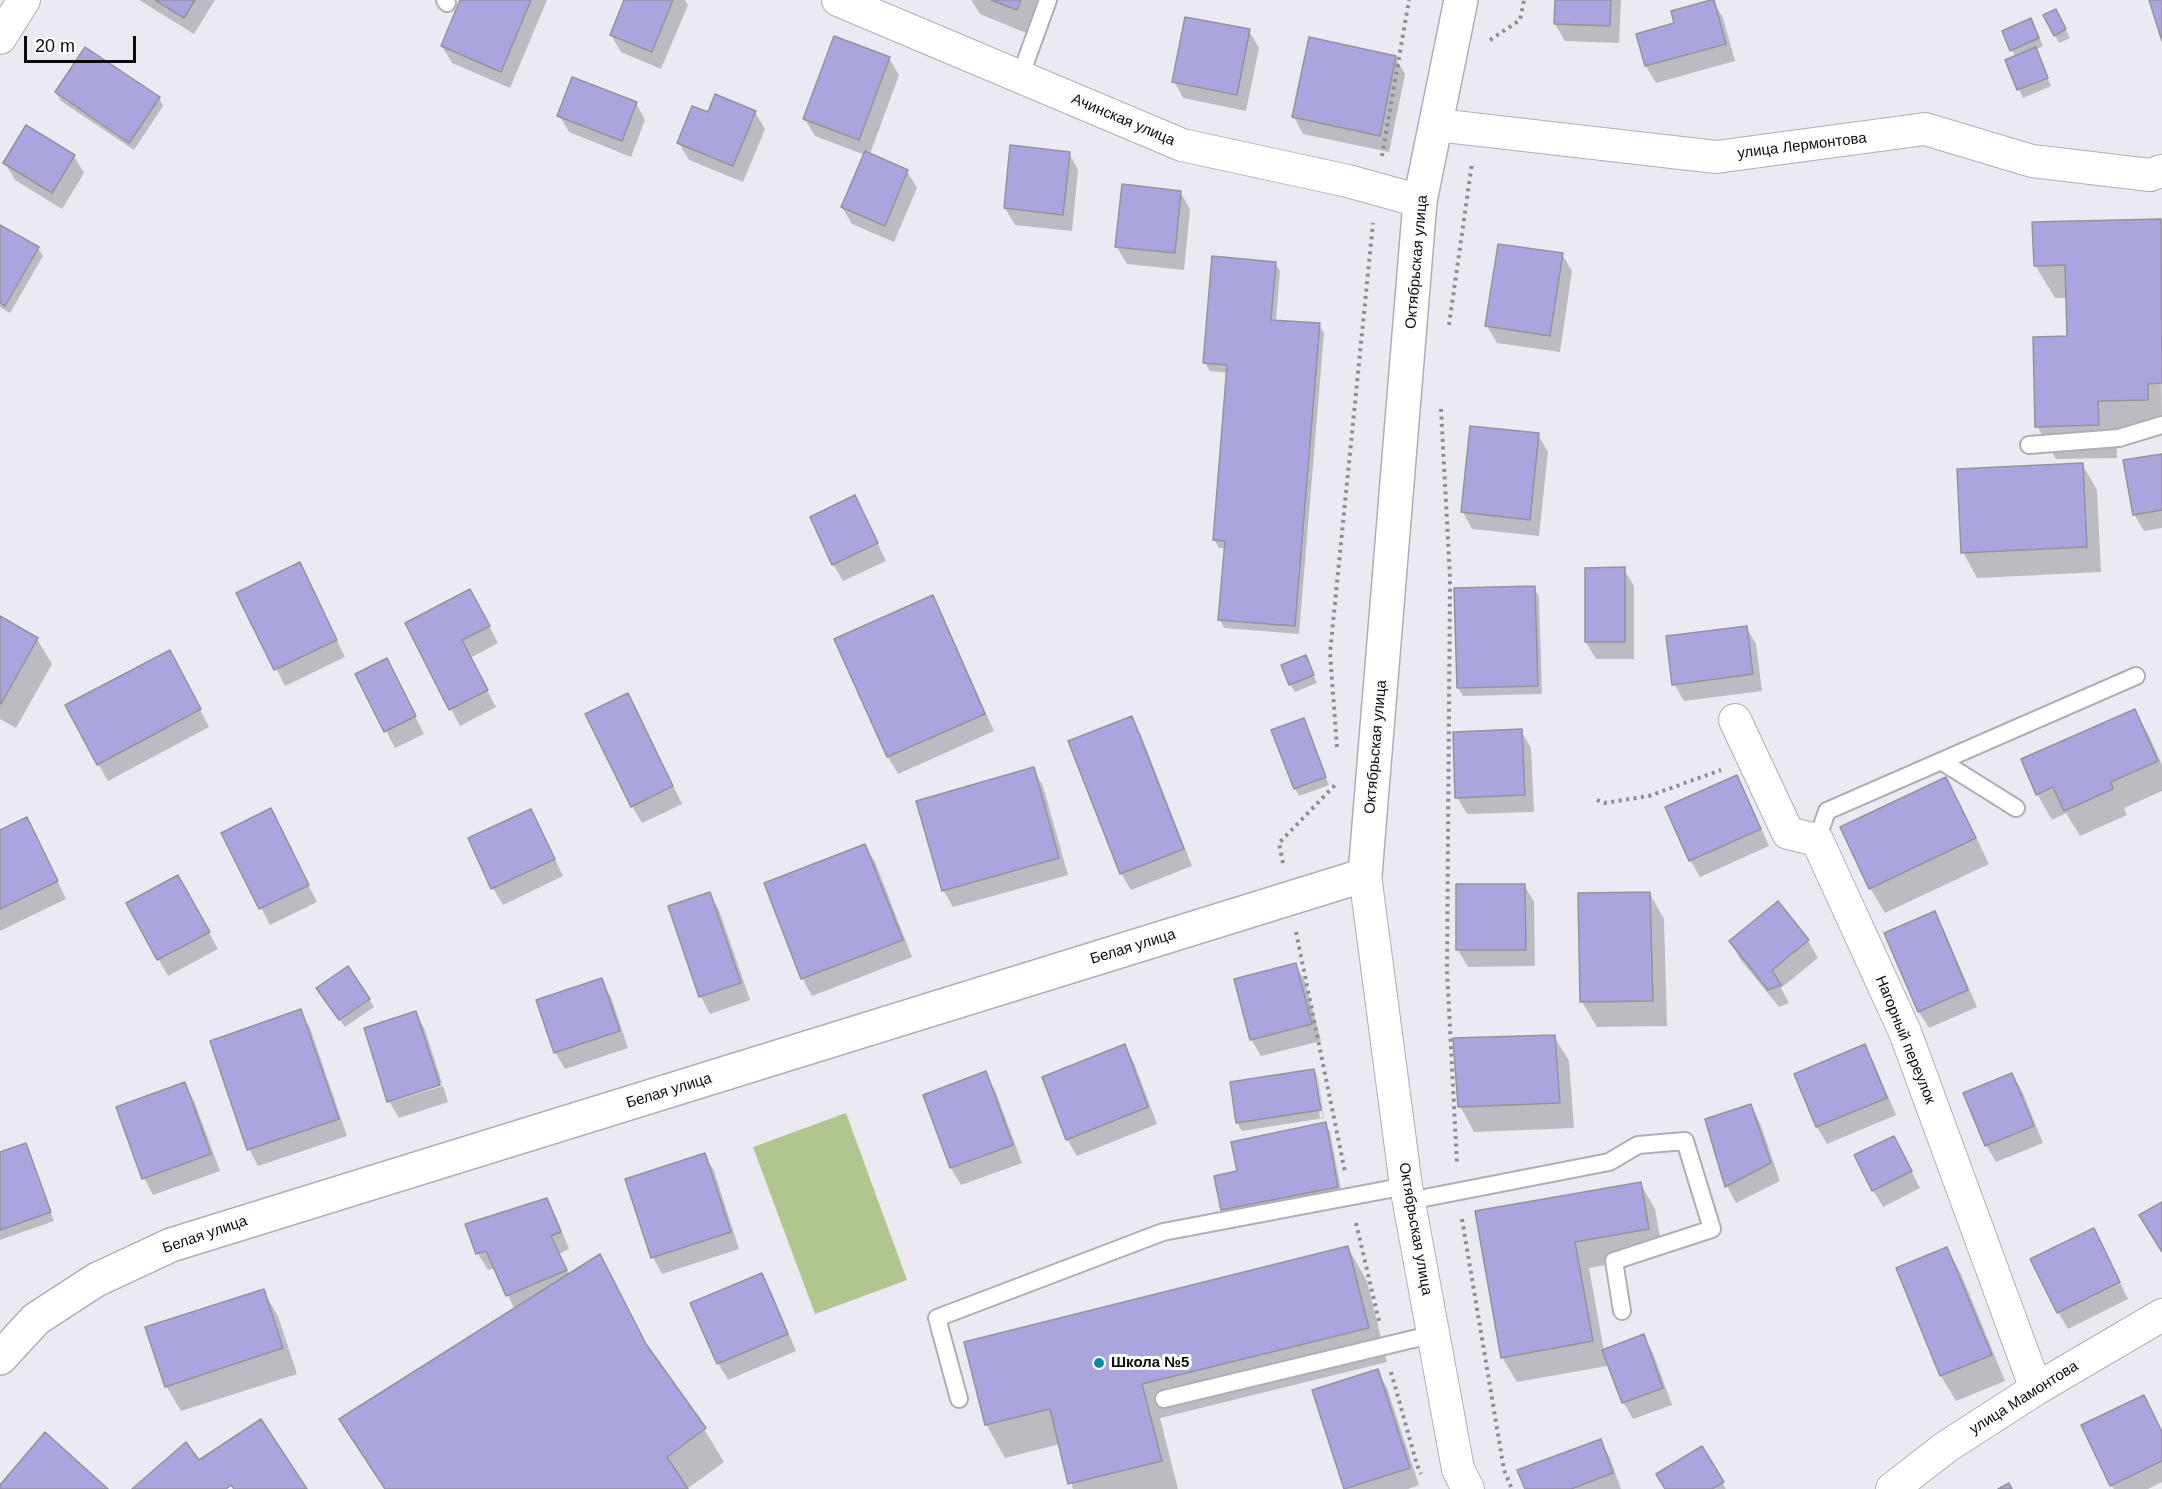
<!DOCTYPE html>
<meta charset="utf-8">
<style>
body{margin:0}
#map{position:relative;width:2162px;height:1489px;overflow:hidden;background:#ebeaf3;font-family:Helvetica,sans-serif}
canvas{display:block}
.scale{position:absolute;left:24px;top:36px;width:112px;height:27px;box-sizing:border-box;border:3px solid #0b0b0d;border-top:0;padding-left:8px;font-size:18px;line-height:21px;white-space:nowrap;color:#0b0b0d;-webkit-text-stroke:4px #fff;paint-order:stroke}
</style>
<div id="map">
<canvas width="2162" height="1489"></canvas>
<div class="scale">20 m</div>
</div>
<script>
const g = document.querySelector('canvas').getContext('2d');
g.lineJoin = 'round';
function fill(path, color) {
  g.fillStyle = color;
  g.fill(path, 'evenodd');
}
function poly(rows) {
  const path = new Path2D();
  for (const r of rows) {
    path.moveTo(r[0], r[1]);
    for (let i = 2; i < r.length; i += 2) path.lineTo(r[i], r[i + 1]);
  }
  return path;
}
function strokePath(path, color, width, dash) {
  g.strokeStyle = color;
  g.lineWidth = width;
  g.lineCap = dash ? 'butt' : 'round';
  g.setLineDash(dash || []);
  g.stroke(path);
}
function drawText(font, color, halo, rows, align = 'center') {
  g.font = font + ' Helvetica,sans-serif';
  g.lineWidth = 6;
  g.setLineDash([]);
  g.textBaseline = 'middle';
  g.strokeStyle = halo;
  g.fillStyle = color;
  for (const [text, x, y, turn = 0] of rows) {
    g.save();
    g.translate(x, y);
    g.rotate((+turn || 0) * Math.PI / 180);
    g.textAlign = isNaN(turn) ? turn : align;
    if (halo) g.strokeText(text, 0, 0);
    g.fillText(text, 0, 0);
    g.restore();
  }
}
const green = poly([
 [846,1113,907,1280,815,1314,753,1147]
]);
const shadow = poly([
 [139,0,215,0,194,34],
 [462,0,547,0,510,88,452,63,442,46],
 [625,0,685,0,688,5,661,69,621,52,611,35],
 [971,0,1045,0,1031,35,980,14],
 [1557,0,1621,0,1619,43,1565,41,1555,24],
 [1713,1,1723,18,1735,61,1656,83,1646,66,1638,35,1676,24],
 [2060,19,2070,38,2059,43,2055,35],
 [2035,28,2043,46,2035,50,2051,86,2023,98,2007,61,2016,57,2012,50],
 [1249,31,1259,48,1246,111,1183,98,1174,81],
 [1395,57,1405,74,1389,152,1303,134,1294,117],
 [889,58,899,75,870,154,907,171,917,188,894,242,852,224,842,207,865,155,815,136,805,119],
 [56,93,159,98,163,106,134,150,61,101],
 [636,103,645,120,631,157,569,132,559,115],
 [755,112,765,129,743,182,689,160,679,143,708,114],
 [1069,153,1078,170,1072,231,1015,225,1005,208],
 [74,156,84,173,62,209,15,180,5,163],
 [1180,192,1190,209,1184,270,1127,264,1117,247],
 [2160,221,2162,433,2116,434,2117,458,2056,459,2037,426,2068,338,2068,298,2055,298,2035,265],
 [0,226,38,248,43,256,10,313,0,307],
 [1562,254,1572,271,1560,352,1497,343,1487,326],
 [1275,263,1280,271,1276,321,1319,325,1324,333,1299,634,1224,628,1220,620,1226,548,1219,548,1214,539,1228,373,1210,371,1205,363],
 [1538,435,1548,452,1539,536,1472,529,1463,512],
 [2162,455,2162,528,2144,531,2134,514],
 [2082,464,2097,490,2101,572,1977,578,1963,552],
 [855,497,886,561,843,581,833,564],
 [299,564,345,657,285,686,238,594],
 [1624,569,1634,586,1634,659,1596,659,1586,642],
 [1534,588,1539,596,1542,694,1463,696,1458,688],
 [932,597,942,614,994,731,898,774,888,757,836,640],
 [479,607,498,643,470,658,496,707,460,726,407,623],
 [0,618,37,639,52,664,16,728,0,719],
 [1746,627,1756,644,1762,691,1684,701,1674,684],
 [1306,657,1317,683,1295,692,1290,684],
 [387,660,424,734,395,748,357,675],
 [179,668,209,727,108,781,98,764],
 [2135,711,2149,736,2162,765,2162,791,2124,808,2127,815,2080,836,2066,813,2052,820,2037,794],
 [637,712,682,804,642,823,632,806],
 [1131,718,1141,735,1192,866,1131,890,1121,873],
 [1303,720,1329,785,1299,796,1295,788],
 [1521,731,1531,748,1534,812,1467,814,1457,797],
 [1033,769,1043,786,1068,875,953,907,943,890],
 [1737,777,1746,794,1769,846,1700,877,1690,860],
 [1946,779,1960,804,1989,864,1885,913,1870,888],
 [270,810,317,902,270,925,223,833],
 [540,827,563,876,503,905,493,888],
 [0,832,36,836,66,899,0,931],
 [865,845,875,862,912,957,812,996,803,979,766,884],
 [1524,885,1534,902,1535,966,1468,967,1458,950],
 [187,893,218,949,168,976,128,904],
 [709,893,719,910,750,1000,710,1014,701,997,670,907],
 [1650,894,1664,919,1667,1026,1597,1027,1582,1002],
 [1778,904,1808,941,1818,958,1781,988,1789,1003,1779,1007,1740,959,1731,942],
 [1934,913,1944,930,1977,1007,1929,1028,1919,1012,1886,934],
 [1296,965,1305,982,1321,1041,1261,1056,1251,1039],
 [601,980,611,997,628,1048,565,1069,555,1052],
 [323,996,369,999,374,1007,345,1027],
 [300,1011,310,1028,347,1136,258,1166,249,1149,212,1042],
 [416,1013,425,1030,442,1083,390,1099,390,1102,443,1086,448,1102,399,1118,389,1101],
 [1554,1036,1569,1061,1574,1128,1474,1132,1460,1106],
 [1125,1046,1134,1063,1157,1124,1077,1156,1067,1139],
 [1864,1046,1874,1063,1896,1115,1827,1144,1817,1127,1796,1075],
 [1314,1070,1318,1078,1324,1118,1242,1131,1237,1123,1231,1083],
 [1314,1077,1317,1077,1323,1117,1320,1118],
 [985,1073,995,1090,1022,1163,961,1185,951,1168,925,1096],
 [2012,1074,2022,1091,2043,1143,1996,1162,1986,1145],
 [185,1084,194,1101,220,1171,153,1195,144,1178],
 [1751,1106,1760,1123,1780,1181,1736,1203,1727,1186],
 [1325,1124,1330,1132,1342,1195,1227,1218,1223,1210,1239,1173],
 [1894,1138,1920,1188,1883,1207,1873,1190],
 [26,1145,54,1221,0,1240,0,1154],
 [704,1154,714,1171,739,1249,662,1274,653,1257],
 [1640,1183,1655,1209,1663,1255,1589,1268,1604,1351,1643,1336,1653,1353,1672,1405,1633,1419,1623,1402,1607,1359,1605,1359,1607,1366,1517,1382,1502,1357,1476,1212],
 [547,1200,556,1217,569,1249,559,1254,570,1275,600,1256,653,1357,704,1429,724,1462,687,1489,385,1489,342,1419,515,1310,495,1268,488,1270,478,1254,467,1225],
 [2103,1247,2128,1299,2068,1329,2058,1312],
 [1348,1248,1367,1281,1387,1362,1160,1418,1178,1489,1073,1489,1060,1444,1005,1458,986,1424],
 [1947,1248,1961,1274,2005,1381,1956,1401,1941,1376,1897,1269],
 [762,1275,771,1291,796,1351,728,1380,718,1363],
 [263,1291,278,1316,297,1374,181,1411,166,1386],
 [1377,1371,1387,1388,1419,1485,1408,1489,1346,1489,1314,1391],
 [2144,1397,2162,1432,2162,1482,2148,1489,2114,1489,2111,1485],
 [1600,1441,1610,1458,1621,1489,1526,1489],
 [1701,1448,1726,1489,1666,1489]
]);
const building = poly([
 [155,0,195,0,184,18,155,0],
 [460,0,531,0,501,72,441,46,460,0],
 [624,0,673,0,652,52,610,35,624,0],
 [991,0,1021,0,1017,10,991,0],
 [1555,0,1611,0,1610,26,1554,24,1555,0],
 [1711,0,1714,0,1726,44,1645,66,1636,34,1674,23,1671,11,1711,0],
 [2149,0,2162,0,2162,41,2149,0],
 [2056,9,2066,29,2054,36,2043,15,2056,9],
 [1185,17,1250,29,1237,95,1172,82,1185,17],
 [2031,18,2039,38,2010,51,2002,31,2031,18],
 [834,36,890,57,859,140,803,119,834,36],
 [1309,37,1396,56,1380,136,1292,117,1309,37],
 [85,47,160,97,129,143,55,92,85,47],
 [2036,47,2048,78,2017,90,2005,60,2036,47],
 [572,77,637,102,622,141,557,116,572,77],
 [715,94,756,111,733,166,677,143,692,106,708,112,715,94],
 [26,125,75,155,52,193,3,163,26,125],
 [1010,145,1070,152,1063,215,1004,208,1010,145],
 [865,151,908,170,885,226,841,207,865,151],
 [1122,184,1181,191,1175,253,1115,247,1122,184],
 [2161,219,2162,383,2148,384,2148,400,2098,401,2099,425,2035,427,2033,337,2067,336,2065,265,2034,266,2032,222,2161,219],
 [0,225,39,247,5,306,0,303,0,225],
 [1498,244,1563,253,1550,336,1485,326,1498,244],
 [1212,256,1276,262,1271,320,1320,323,1295,626,1218,620,1225,541,1213,540,1227,365,1203,363,1212,256],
 [1470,426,1539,433,1530,520,1461,512,1470,426],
 [2162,454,2162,510,2133,515,2123,460,2162,454],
 [2083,463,2087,547,1961,553,1957,469,2083,463],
 [855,495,878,543,832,565,810,517,855,495],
 [300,562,337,640,274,670,236,593,300,562],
 [1625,567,1625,642,1585,642,1585,568,1625,567],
 [1535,586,1538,686,1457,688,1454,588,1535,586],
 [470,589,490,626,462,640,488,690,449,710,405,623,470,589],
 [933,595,985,714,887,757,834,639,933,595],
 [0,616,38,638,1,704,0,703,0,616],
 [1747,626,1753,674,1672,685,1666,636,1747,626],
 [170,650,201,709,97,765,65,705,170,650],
 [1306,655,1314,675,1289,685,1281,665,1306,655],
 [387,658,416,716,384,732,355,674,387,658],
 [628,693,673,786,631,807,585,714,628,693],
 [2135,709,2158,761,2111,782,2113,789,2064,811,2053,787,2036,795,2021,759,2135,709],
 [1132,716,1184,849,1120,874,1068,741,1132,716],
 [1304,718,1326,777,1294,789,1271,730,1304,718],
 [1522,729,1525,795,1455,798,1453,732,1522,729],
 [1034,767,1059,858,942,891,916,801,1034,767],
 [1737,775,1761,829,1689,861,1665,807,1737,775],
 [1946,777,1976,838,1869,889,1840,827,1946,777],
 [271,808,309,885,259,909,221,833,271,808],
 [531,809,555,859,491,889,468,838,531,809],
 [27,817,58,881,0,909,0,830,27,817],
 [865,844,903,940,801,979,764,883,865,844],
 [178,875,210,932,157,960,126,903,178,875],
 [1456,884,1525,884,1526,950,1456,950,1456,884],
 [710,892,741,983,699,997,668,906,710,892],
 [1650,892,1653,1001,1580,1002,1578,893,1650,892],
 [1778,901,1809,940,1772,970,1781,985,1768,990,1729,941,1778,901],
 [1935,911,1968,990,1918,1012,1884,933,1935,911],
 [1296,963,1312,1024,1250,1040,1234,979,1296,963],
 [348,966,370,999,339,1020,316,988,348,966],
 [602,978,620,1031,554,1053,536,1000,602,978],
 [301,1009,339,1119,247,1150,210,1041,301,1009],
 [416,1011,440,1085,387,1102,364,1028,416,1011],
 [1555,1035,1560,1103,1458,1107,1453,1038,1555,1035],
 [1125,1044,1148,1107,1066,1140,1042,1077,1125,1044],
 [1865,1044,1887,1098,1816,1127,1794,1074,1865,1044],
 [1314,1069,1321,1110,1236,1123,1230,1082,1314,1069],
 [986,1071,1013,1145,950,1168,923,1095,986,1071],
 [2012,1073,2034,1126,1985,1146,1963,1093,2012,1073],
 [185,1082,211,1154,142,1179,116,1107,185,1082],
 [1751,1104,1771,1163,1725,1187,1705,1119,1751,1104],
 [1326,1122,1338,1187,1221,1210,1214,1176,1237,1171,1231,1142,1326,1122],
 [1894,1136,1912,1171,1872,1191,1854,1155,1894,1136],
 [26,1143,51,1212,0,1230,0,1152,26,1143],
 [705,1153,731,1232,651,1258,625,1179,705,1153],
 [1641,1182,1649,1229,1575,1242,1593,1341,1501,1358,1475,1211,1641,1182],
 [547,1198,561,1232,551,1236,567,1270,506,1296,486,1251,476,1254,465,1224,547,1198],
 [2162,1202,2162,1252,2139,1215,2162,1202],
 [2094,1228,2120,1282,2057,1313,2030,1259,2094,1228],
 [1348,1246,1369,1328,1142,1384,1162,1461,1068,1484,1050,1409,985,1425,964,1342,1348,1246],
 [1947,1247,1992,1355,1940,1376,1896,1268,1947,1247],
 [600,1254,646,1344,706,1428,667,1457,688,1489,385,1489,339,1419,600,1254],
 [762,1273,788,1334,717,1364,690,1303,762,1273],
 [264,1289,283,1348,165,1387,145,1327,264,1289],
 [1644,1334,1663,1388,1622,1403,1602,1350,1644,1334],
 [1378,1369,1410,1468,1344,1489,1312,1390,1378,1369],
 [2144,1395,2162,1432,2162,1461,2110,1486,2081,1425,2144,1395],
 [261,1419,307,1489,234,1489,231,1485,226,1489,132,1489,186,1442,199,1460,261,1419],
 [45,1432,108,1489,0,1489,0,1485,45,1432],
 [1601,1439,1613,1473,1571,1489,1525,1489,1517,1470,1601,1439],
 [1702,1446,1724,1482,1712,1489,1665,1489,1656,1474,1702,1446],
 [2009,1483,2012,1489,1998,1489,2009,1483]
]);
const path = poly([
 [1490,40,1520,20,1524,0],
 [1382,156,1409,0],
 [1449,325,1472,163],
 [1441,409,1450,577,1447,971,1457,1163],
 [1337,747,1330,653,1373,223],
 [1597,800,1604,803,1649,796,1721,770],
 [1283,863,1279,843,1337,783],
 [1296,932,1345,1172],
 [1462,1219,1504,1470,1512,1489],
 [1356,1223,1379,1321],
 [1391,1372,1417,1465,1421,1474]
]);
const lane = poly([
 [445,0,447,3],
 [1020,77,1048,0],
 [2029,445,2119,438,2162,425],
 [1941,761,2016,808],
 [1817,840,1827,811,2136,676],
 [1409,1201,1609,1162,1638,1145,1685,1141,1712,1229,1614,1261,1622,1311],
 [959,1399,937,1318,1163,1232,1406,1186],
 [1164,1399,1434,1334]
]);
const street = poly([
 [838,0,1182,145,1348,181,1420,201],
 [0,38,24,0],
 [1437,125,1716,157,1925,129,2032,161,2150,175,2162,171],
 [1735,720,1788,833,1817,840,1905,1032,2036,1389],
 [1365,875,1406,1186,1458,1469,1468,1489],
 [1892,1489,1946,1447,2036,1389,2162,1315]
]);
const secondary = poly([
 [0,1358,36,1319,96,1280,171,1245,1365,875,1420,201,1461,0]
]);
const markers = [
 [1099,1363,6,"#088bab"]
];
const streetNames = [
 ["Ачинская улица",1123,120,23],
 ["улица Лермонтова",1802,146,-7],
 ["Октябрьская улица",1417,262,-85],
 ["Октябрьская улица",1376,747,-85],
 ["Белая улица",1133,947,-17],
 ["Нагорный переулок",1905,1040,68],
 ["Белая улица",669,1091,-17],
 ["Октябрьская улица",1415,1229,80],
 ["Белая улица",205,1235,-19],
 ["улица Мамонтова",2024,1398,-32]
];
const poiNames = [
 ["Школа №5",1111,1363]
];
fill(green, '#b1c68e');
fill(shadow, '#0003');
fill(building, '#aaa5de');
strokePath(building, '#94939b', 1.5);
strokePath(lane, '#afaeb6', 20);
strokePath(street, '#afaeb6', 34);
strokePath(secondary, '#afaeb6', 36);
strokePath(path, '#8d8d93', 4, [3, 4.5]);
strokePath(lane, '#fff', 16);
strokePath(street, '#fff', 32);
strokePath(secondary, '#fff', 33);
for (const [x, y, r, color] of markers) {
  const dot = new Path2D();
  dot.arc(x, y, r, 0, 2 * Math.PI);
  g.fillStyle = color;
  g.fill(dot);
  strokePath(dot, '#fff', 2);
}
drawText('15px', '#0b0b0d', '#fff', streetNames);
drawText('bold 15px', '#0b0b0d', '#fff', poiNames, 'left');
</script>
